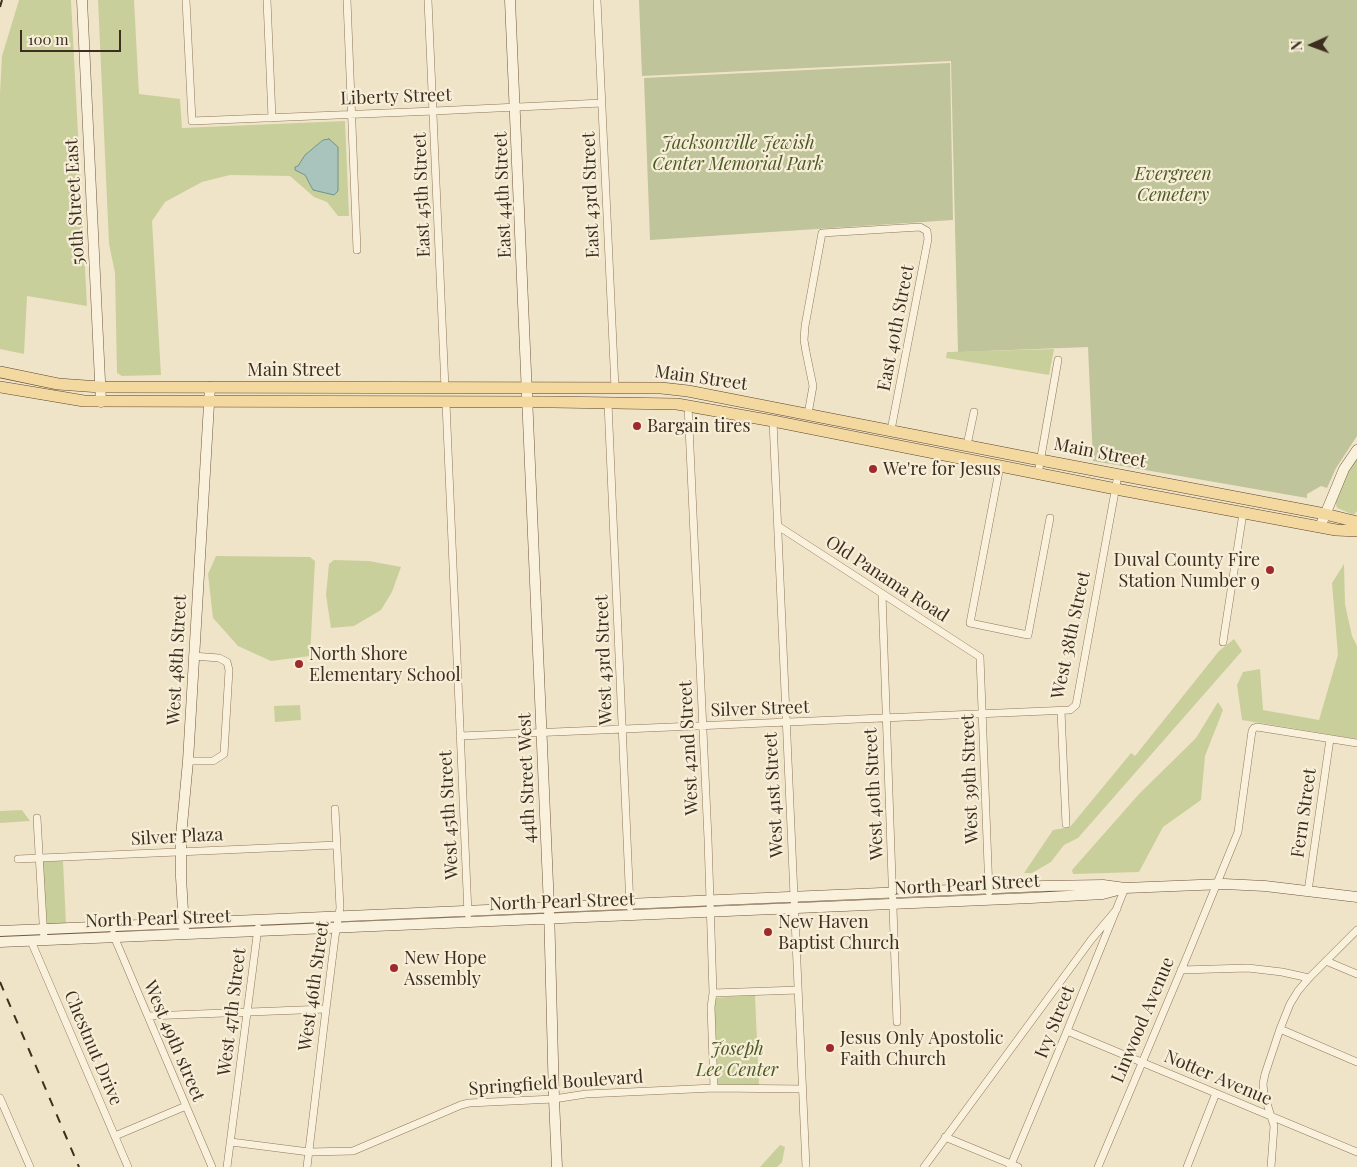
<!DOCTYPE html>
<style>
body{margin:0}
#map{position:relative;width:1357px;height:1167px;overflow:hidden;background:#f0e4c8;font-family:"Playfair Display",serif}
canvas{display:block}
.north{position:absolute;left:1287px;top:20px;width:50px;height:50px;-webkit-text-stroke:4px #f7eed8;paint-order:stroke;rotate:268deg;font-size:14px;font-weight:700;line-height:20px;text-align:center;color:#3d2e20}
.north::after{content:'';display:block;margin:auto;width:18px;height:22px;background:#3d2e20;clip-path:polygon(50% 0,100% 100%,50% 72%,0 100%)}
.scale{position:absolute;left:20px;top:30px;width:101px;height:22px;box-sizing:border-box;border:2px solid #3d2e20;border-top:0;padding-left:6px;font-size:15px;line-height:18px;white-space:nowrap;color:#3d2e20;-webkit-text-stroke:4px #f7eed8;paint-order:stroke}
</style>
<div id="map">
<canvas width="1357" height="1167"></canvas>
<div class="north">N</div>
<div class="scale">100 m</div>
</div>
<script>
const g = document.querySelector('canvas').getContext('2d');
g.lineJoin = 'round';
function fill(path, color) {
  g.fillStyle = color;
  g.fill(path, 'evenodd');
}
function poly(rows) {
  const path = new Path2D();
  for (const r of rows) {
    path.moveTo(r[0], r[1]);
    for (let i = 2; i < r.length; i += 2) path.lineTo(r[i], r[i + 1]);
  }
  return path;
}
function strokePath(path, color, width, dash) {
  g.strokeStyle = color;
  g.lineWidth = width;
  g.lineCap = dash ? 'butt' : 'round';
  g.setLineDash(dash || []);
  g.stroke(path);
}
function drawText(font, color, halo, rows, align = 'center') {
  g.font = font + ' "Playfair Display",serif';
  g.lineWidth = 4.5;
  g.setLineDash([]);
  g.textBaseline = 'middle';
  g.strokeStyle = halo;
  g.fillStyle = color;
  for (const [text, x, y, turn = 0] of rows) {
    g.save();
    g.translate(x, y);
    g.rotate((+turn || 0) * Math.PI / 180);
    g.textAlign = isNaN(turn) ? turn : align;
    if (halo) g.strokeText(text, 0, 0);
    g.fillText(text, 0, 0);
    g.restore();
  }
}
const green = poly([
 [19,0,71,0,87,306,27,296,24,354,0,349,0,93,2,56],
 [98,0,134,0,139,94,180,99,182,128,345,121,349,216,338,216,327,202,314,197,290,176,230,175,202,182,165,202,152,221,161,375,122,376,117,373,115,273,109,244],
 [329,139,313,190,305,175,295,167,298,166,305,155,323,140],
 [1054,349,1049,375,946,358,947,352],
 [1357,456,1357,511,1354,515,1337,508,1335,500,1338,488],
 [216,556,310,557,315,561,310,656,271,661,238,646,213,618,208,574],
 [334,560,369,561,401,567,392,592,381,610,354,626,331,628,326,595,329,564],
 [1344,564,1345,604,1352,636,1357,646,1357,739,1242,720,1237,685,1243,672,1260,669,1263,710,1319,720,1338,655,1332,583],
 [1234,639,1242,651,1078,838,1064,845,1051,862,1032,873,1024,873,1053,830,1070,827,1131,753,1135,756,1219,651],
 [1218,702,1223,710,1205,756,1201,800,1163,827,1139,872,1073,874,1072,870,1139,794,1196,738],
 [300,705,301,720,275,722,274,706],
 [22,810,30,821,0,823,0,811],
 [63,861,66,924,46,925,42,862],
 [755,995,759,1086,718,1086,714,998],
 [780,1145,785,1147,782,1162,777,1167,760,1167]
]);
const cemetery = poly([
 [639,0,1357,0,1357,436,1336,468,1327,488,1321,486,1307,494,1307,498,1093,461,1088,347,958,352,951,61,642,76],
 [950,63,953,220,650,240,644,78]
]);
const water = poly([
 [329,139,338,147,338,191,334,195,313,190,305,175,295,170,295,167,298,166,305,155,323,140,329,139]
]);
const street = poly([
 [186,0,192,121,434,111,602,103],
 [267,0,272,118],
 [347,0,357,250],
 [428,0,445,388],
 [597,0,615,388],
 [446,403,468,914],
 [608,403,630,907],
 [688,405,708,839,713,993,711,1007,714,1088],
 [808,414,813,386,806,352,804,340,805,326,822,233,920,227,927,231,928,239,891,430],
 [773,421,806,1167],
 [967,445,974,412],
 [1000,466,970,623,1028,635,1050,518],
 [1038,474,1058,360],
 [778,526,980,657,989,892],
 [882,594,897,1022],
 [1223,642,1243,513],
 [1061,711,1066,824],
 [460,736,1070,710,1076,705,1118,475],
 [188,761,213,761,224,754,229,670,227,662,219,658,193,656],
 [37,818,44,940],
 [18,859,337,845],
 [1308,891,1330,739],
 [113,934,212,1167],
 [31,941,128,1167],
 [1326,961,1357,974],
 [1181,970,1248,968,1282,972,1309,978],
 [713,993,798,990],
 [148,1016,326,1009],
 [1280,1029,1357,1062],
 [1067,1031,1357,1152],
 [0,1098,30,1167],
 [115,1136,186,1106],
 [945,1137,1018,1167],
 [231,1142,309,1152,353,1151,461,1105,469,1103,554,1099,586,1094,714,1088,803,1089],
 [227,1167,258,928],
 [307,1167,326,1009,335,937,340,908,335,809],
 [924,1167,1091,940,1117,909],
 [1010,1167,1067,1031,1125,888],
 [1098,1167,1188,954,1238,832,1252,731,1254,728,1257,727,1357,743],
 [1187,1167,1216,1093],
 [1271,1167,1274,1126,1264,1094,1263,1084,1265,1074,1280,1029,1290,1004,1298,991,1309,978,1357,930]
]);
const secondary = poly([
 [82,0,101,402],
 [510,0,549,907,554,1099,557,1167],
 [1320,527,1344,469,1357,450],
 [184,928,181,877,181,836,188,761,210,387],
 [0,931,1044,886,1103,885,1125,888,1224,884,1265,886,1357,897],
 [0,942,1031,898,1103,894,1122,889]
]);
const primary = poly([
 [0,372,58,384,100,387,661,388,688,391,1030,458,1325,514,1357,522],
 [0,387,84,401,553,402,677,404,773,421,1116,489,1336,530,1357,531]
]);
const rail = poly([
 [0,7,2,0],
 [0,982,79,1167]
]);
const markers = [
 [637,426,5,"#9e2a2b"],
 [873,469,5,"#9e2a2b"],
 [1270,570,5,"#9e2a2b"],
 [299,664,5,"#9e2a2b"],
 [768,932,5,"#9e2a2b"],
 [394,968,5,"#9e2a2b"],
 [830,1048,5,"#9e2a2b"]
];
const streetNames = [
 ["Liberty Street",396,97,-2],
 ["East 45th Street",422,195,-92],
 ["East 44th Street",503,195,-92],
 ["East 43rd Street",591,195,-92],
 ["50th Street East",75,202,-93],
 ["East 40th Street",896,328,-79],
 ["Main Street",294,370],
 ["Main Street",701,378,8],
 ["Main Street",1100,453,11],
 ["Old Panama Road",887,579,33],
 ["West 38th Street",1071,635,-78],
 ["West 48th Street",177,660,-87],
 ["West 43rd Street",604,660,-92],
 ["Silver Street",760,709,-2],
 ["West 42nd Street",689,748,-93],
 ["44th Street West",527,778,-92],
 ["West 39th Street",970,779,-92],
 ["West 40th Street",874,794,-93],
 ["West 41st Street",774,795,-93],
 ["Fern Street",1304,813,-82],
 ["West 45th Street",449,815,-93],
 ["Silver Plaza",177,837,-3],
 ["North Pearl Street",967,885,-3],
 ["North Pearl Street",562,902,-2],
 ["North Pearl Street",158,919,-2],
 ["West 46th Street",314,986,-82],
 ["West 47th Street",232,1012,-83],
 ["Linwood Avenue",1143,1020,-67],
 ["Ivy Street",1055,1022,-68],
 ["West 49th street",174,1041,67],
 ["Chestnut Drive",93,1048,67],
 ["Notter Avenue",1218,1078,23],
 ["Springfield Boulevard",556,1083,-4]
];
const parkNames = [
 ["Jacksonville Jewish",738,143],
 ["Center Memorial Park",738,164],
 ["Evergreen",1173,174],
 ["Cemetery",1173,195],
 ["Joseph",737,1049],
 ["Lee Center",737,1070]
];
const poiNames = [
 ["Bargain tires",647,426],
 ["We're for Jesus",883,469],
 ["Duval County Fire",1260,560,"right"],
 ["Station Number 9",1260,581,"right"],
 ["North Shore",309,654],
 ["Elementary School",309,675],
 ["New Haven",778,922],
 ["Baptist Church",778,943],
 ["New Hope",404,958],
 ["Assembly",404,979],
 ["Jesus Only Apostolic",840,1038],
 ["Faith Church",840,1059]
];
fill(green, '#c9cf9b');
fill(cemetery, '#bfc49a');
fill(water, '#a9c4bc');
strokePath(water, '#6f938a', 1);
strokePath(street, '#8d765c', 8);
strokePath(secondary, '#6f573f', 11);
strokePath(primary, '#5b4430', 12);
strokePath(street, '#faf1dc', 7);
strokePath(secondary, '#faf1dc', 10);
strokePath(primary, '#f3d9a0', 11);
strokePath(rail, '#3d2e20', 2, [9, 9]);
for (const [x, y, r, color] of markers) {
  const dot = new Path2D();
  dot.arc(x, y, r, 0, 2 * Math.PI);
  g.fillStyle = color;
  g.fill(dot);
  strokePath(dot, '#f7eed8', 2);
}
drawText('18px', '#3d2e20', '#f7eed8', streetNames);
drawText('italic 18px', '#4d5a26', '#f7eed8', parkNames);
drawText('18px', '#3d2e20', '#f7eed8', poiNames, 'left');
</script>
